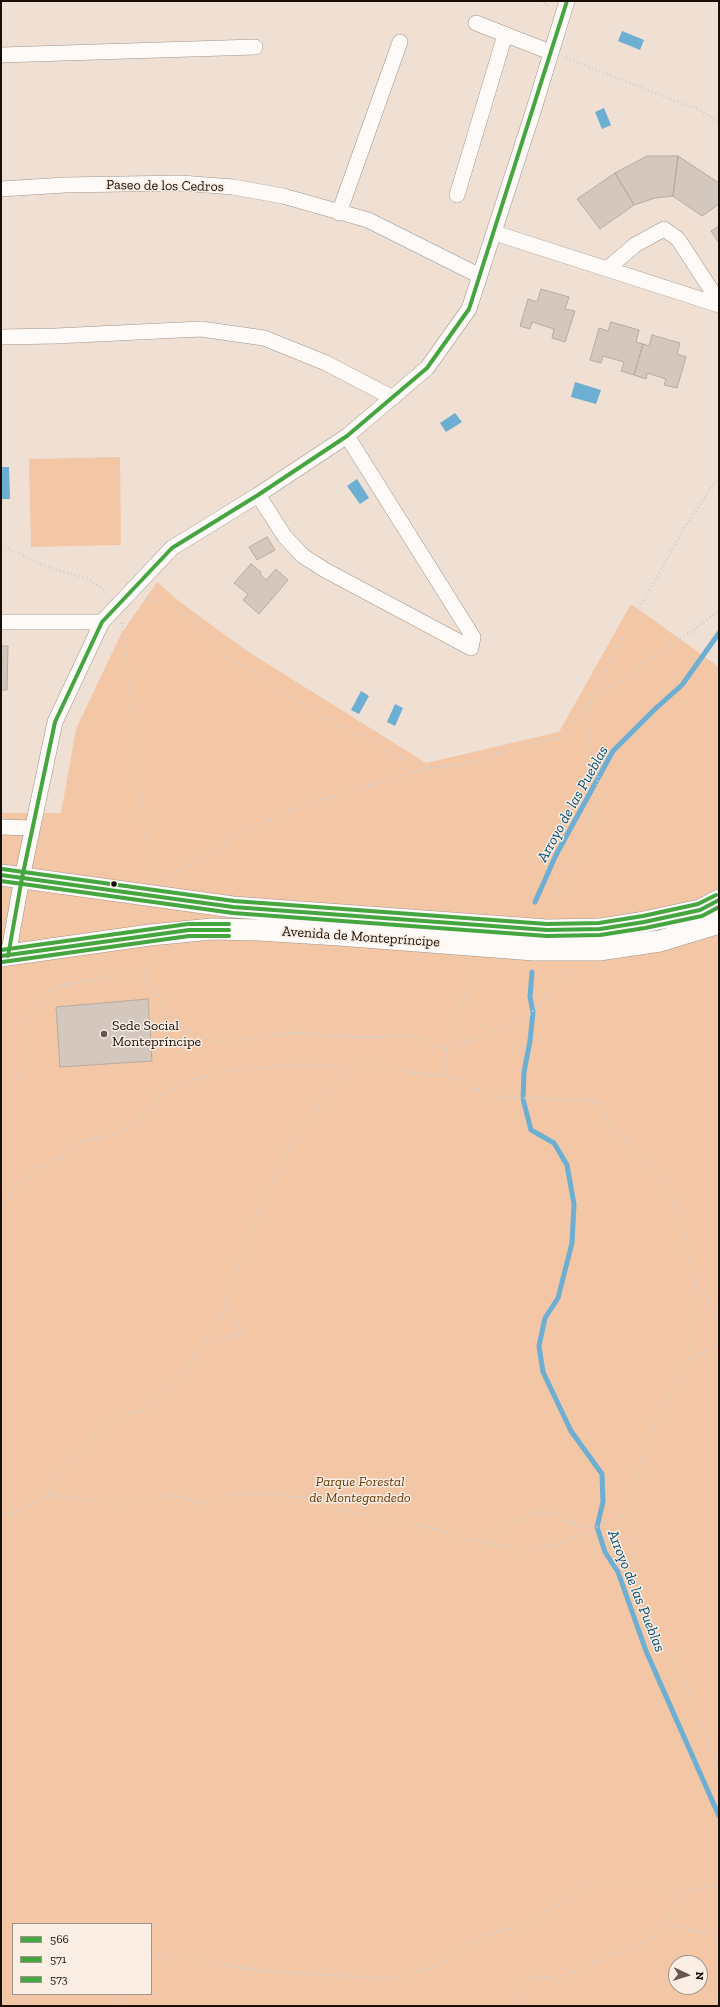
<!DOCTYPE html>
<meta charset="utf-8">
<style>
body{margin:0}
#map{position:relative;width:720px;height:2007px;overflow:hidden;background:#f0dfd3;font-family:"Zilla Slab",serif}
canvas{display:block}
.frame{position:absolute;inset:0;border:2px solid #180e06;pointer-events:none}
.legend{position:absolute;left:12px;top:1923px;width:140px;height:72px;box-sizing:border-box;background:#fbeee5;border:1px solid #a0948c;margin:0;padding:5px 7px;list-style:none;font-size:12px;color:#180e06}
.legend li{display:flex;align-items:center;gap:8px;height:20px}
.legend b{width:20px;border:1px solid #a0948c}
.north{position:absolute;left:668px;top:1955px;width:40px;height:40px;box-sizing:border-box;background:#fbeee5;border:1px solid #a0948c;border-radius:50%;rotate:94deg;font-size:11px;font-weight:700;line-height:16px;text-align:center;color:#180e06}
.north::after{content:'';display:block;margin:auto;width:14px;height:18px;background:#64574e;clip-path:polygon(50% 0,100% 100%,50% 72%,0 100%)}
</style>
<div id="map">
<canvas width="720" height="2007"></canvas>
<div class="frame"></div>
<ul class="legend">
<li><b style="height:5px;background:#45a640"></b>566</li>
<li><b style="height:5px;background:#45a640"></b>571</li>
<li><b style="height:5px;background:#45a640"></b>573</li>
</ul>
<div class="north">N</div>
</div>
<script>
const g = document.querySelector('canvas').getContext('2d');
g.lineJoin = 'round';
function fill(path, color) {
  g.fillStyle = color;
  g.fill(path, 'evenodd');
}
function poly(rows) {
  const path = new Path2D();
  for (const r of rows) {
    path.moveTo(r[0], r[1]);
    for (let i = 2; i < r.length; i += 2) path.lineTo(r[i], r[i + 1]);
  }
  return path;
}
function strokePath(path, color, width, dash) {
  g.strokeStyle = color;
  g.lineWidth = width;
  g.lineCap = dash ? 'butt' : 'round';
  g.setLineDash(dash || []);
  g.stroke(path);
}
function drawText(font, color, halo, rows, align = 'center') {
  g.font = font + ' "Zilla Slab",serif';
  g.lineWidth = 3;
  g.setLineDash([]);
  g.textBaseline = 'middle';
  g.strokeStyle = halo;
  g.fillStyle = color;
  for (const [text, x, y, turn = 0] of rows) {
    g.save();
    g.translate(x, y);
    g.rotate((+turn || 0) * Math.PI / 180);
    g.textAlign = isNaN(turn) ? turn : align;
    if (halo) g.strokeText(text, 0, 0);
    g.fillText(text, 0, 0);
    g.restore();
  }
}
const green = poly([
 [120,457,121,545,31,547,29,459],
 [157,582,180,602,247,651,426,763,559,732,631,604,719,667,719,2006,1,2006,1,813,61,813,76,729,121,634],
 [13,1924,151,1924,151,1994,13,1994],
 [676,1963,700,1963,700,1987,676,1987]
]);
const water = poly([
 [622,31,644,40,640,50,618,41],
 [604,108,611,125,602,129,595,112],
 [575,382,601,390,596,404,571,397],
 [455,413,462,422,446,432,440,423],
 [1,467,9,467,10,499,1,499],
 [357,479,369,498,360,504,347,486],
 [361,691,369,696,359,714,351,710],
 [395,704,403,708,395,726,387,722]
]);
const stream = poly([
 [535,902,556,855,613,751,655,709,682,685,719,633],
 [532,972,530,997,533,1012,530,1041,524,1072,523,1099,531,1130,554,1143,567,1165,574,1204,572,1243,558,1298,545,1318,539,1346,543,1372,571,1431,602,1474,603,1502,597,1527,605,1552,618,1572,646,1651,719,1816]
]);
const building = poly([
 [647,156,678,156,673,196,655,198,634,205,615,173,647,156],
 [678,156,719,183,719,204,702,216,673,196,678,156],
 [615,173,634,205,600,229,577,199,615,173],
 [719,226,719,243,711,231,719,226],
 [541,289,569,297,565,309,575,311,565,342,552,338,554,329,532,322,530,329,520,326,528,299,537,302,541,289],
 [611,322,639,330,636,342,643,344,634,375,621,371,624,362,603,356,601,363,590,360,599,328,608,331,611,322],
 [652,335,680,343,677,354,686,357,677,388,664,385,666,379,647,373,646,379,634,375,643,344,649,346,652,335],
 [267,537,275,550,257,560,249,547,267,537],
 [251,564,261,572,260,574,266,580,276,569,288,580,259,614,243,600,248,594,234,583,251,564],
 [1,646,8,646,7,690,1,690,1,646],
 [148,999,152,1061,60,1067,56,1007,148,999]
]);
const path = poly([
 [541,1,549,6],
 [566,58,699,110,719,122],
 [1,545,47,567,89,579,109,594],
 [146,598,171,605,198,622,224,655,269,681,312,712,370,740,394,755,429,768,471,763,517,746,562,737,587,703,612,687,668,646,694,630,719,610],
 [122,623,150,877],
 [166,879,246,830,298,807,428,768],
 [551,912,560,886,580,853,592,815,598,777,590,745,587,703,684,528,719,477],
 [144,978,148,954],
 [1,1027,18,1026,57,986,118,975,144,978,166,1008,187,1031,218,1044,294,1033,369,1038,402,1035,425,1040,446,1050,476,964],
 [445,1075,494,1097,598,1101,608,1123,650,1164,666,1185,683,1220,693,1279,691,1358],
 [1,1082,15,1081,27,1067,18,1026],
 [1,1206,16,1187,38,1167,64,1156,77,1143,118,1133,136,1122,150,1111,160,1095,181,1084,221,1071,304,1065,345,1067],
 [693,1279,719,1320],
 [205,1342,241,1334,235,1322,225,1309],
 [719,1344,691,1358,668,1398,654,1425,626,1513,634,1572,655,1630,684,1677,719,1772],
 [49,1495,52,1481,72,1463,104,1423,148,1408,187,1367,205,1342,225,1309,227,1286,244,1251,262,1205,297,1131,316,1109,346,1067,370,1064,392,1067,424,1075,445,1075,446,1050,526,1019,543,1000,562,974,569,969],
 [1,1518,49,1495,99,1502,124,1503,146,1501,169,1495,207,1503,238,1494,274,1494,304,1498,369,1518,413,1523,462,1537,526,1552,569,1540,626,1513],
 [484,1541,506,1526,535,1512,547,1512,569,1522,584,1526,596,1527],
 [665,1923,719,1938],
 [151,1950,175,1960,199,1959,259,1971,393,1979,436,1966,463,1946,485,1935,533,1921,590,1883,632,1884,688,1890,719,1885],
 [115,1994,126,2006],
 [21,2006,31,1994],
 [511,2006,529,1979,540,1976,554,1980,645,1942,665,1923,688,1890]
]);
const street = poly([
 [476,23,550,52],
 [1,55,255,47],
 [1,189,65,185,181,183,233,187,283,196,368,220,480,276],
 [457,195,505,35],
 [339,213,400,42],
 [495,233,719,305],
 [607,269,635,245,664,229,678,239,719,302],
 [1,337,56,336,201,329,264,338,326,363,393,398],
 [258,495,285,537,303,556,325,570,471,648,473,637,347,436],
 [1,622,102,622],
 [1,827,32,828],
 [8,956,22,878,55,722,102,622,172,548,258,495,347,436,427,368,469,309,533,112,567,1]
]);
const secondary = poly([
 [1,875,233,907,547,930,600,929,644,922,700,910,719,900],
 [1,956,150,935,212,929,259,930,339,935,534,950,599,950,660,941,719,923]
]);
const bus1 = poly([
 [1,875,233,907,547,930,600,929,644,922,700,910,719,900],
 [1,956,189,930,229,930],
 [8,956,22,878,55,722,102,622,172,548,258,495,347,436,427,368,469,309,567,1]
]);
const bus2 = poly([
 [1,881,233,913,547,936,600,935,645,928,702,916,719,907],
 [2,962,189,936,229,936]
]);
const bus3 = poly([
 [2,869,234,901,547,924,599,923,643,916,698,904,716,895],
 [1,950,188,924,229,924]
]);
const markers = [
 [114,884,3.5,"#180e06"],
 [104,1034,4,"#64574e"]
];
const streetNames = [
 ["Paseo de los Cedros",165,186,1],
 ["Avenida de Montepríncipe",361,937,4]
];
const poiNames = [
 ["Sede Social",112,1026],
 ["Montepríncipe",112,1042]
];
const parkNames = [
 ["Parque Forestal",360,1482],
 ["de Montegandedo",360,1498]
];
const waterNames = [
 ["Arroyo de las Pueblas",573,804,-61],
 ["Arroyo de las Pueblas",636,1591,68]
];
fill(green, '#f3c7a6');
fill(water, '#6daed3');
strokePath(stream, '#6daed3', 5);
fill(building, '#d4c7be');
strokePath(building, '#b8aba2', 1);
strokePath(street, '#a1948b', 16);
strokePath(secondary, '#a1948b', 22);
strokePath(path, '#d2ceca', 2.5, [1, 3]);
strokePath(street, '#fdfaf8', 15);
strokePath(secondary, '#fdfaf8', 21);
strokePath(bus1, '#45a640', 4);
strokePath(bus2, '#45a640', 4);
strokePath(bus3, '#45a640', 4);
for (const [x, y, r, color] of markers) {
  const dot = new Path2D();
  dot.arc(x, y, r, 0, 2 * Math.PI);
  g.fillStyle = color;
  g.fill(dot);
  strokePath(dot, '#fbeee5', 1.5);
}
drawText('14px', '#180e06', '#fbeee5', streetNames);
drawText('14px', '#180e06', '#fbeee5', poiNames, 'left');
drawText('italic 14px', '#6c3904', '#fbeee5', parkNames);
drawText('italic 15px', '#005077', '#fbeee5', waterNames);
</script>
